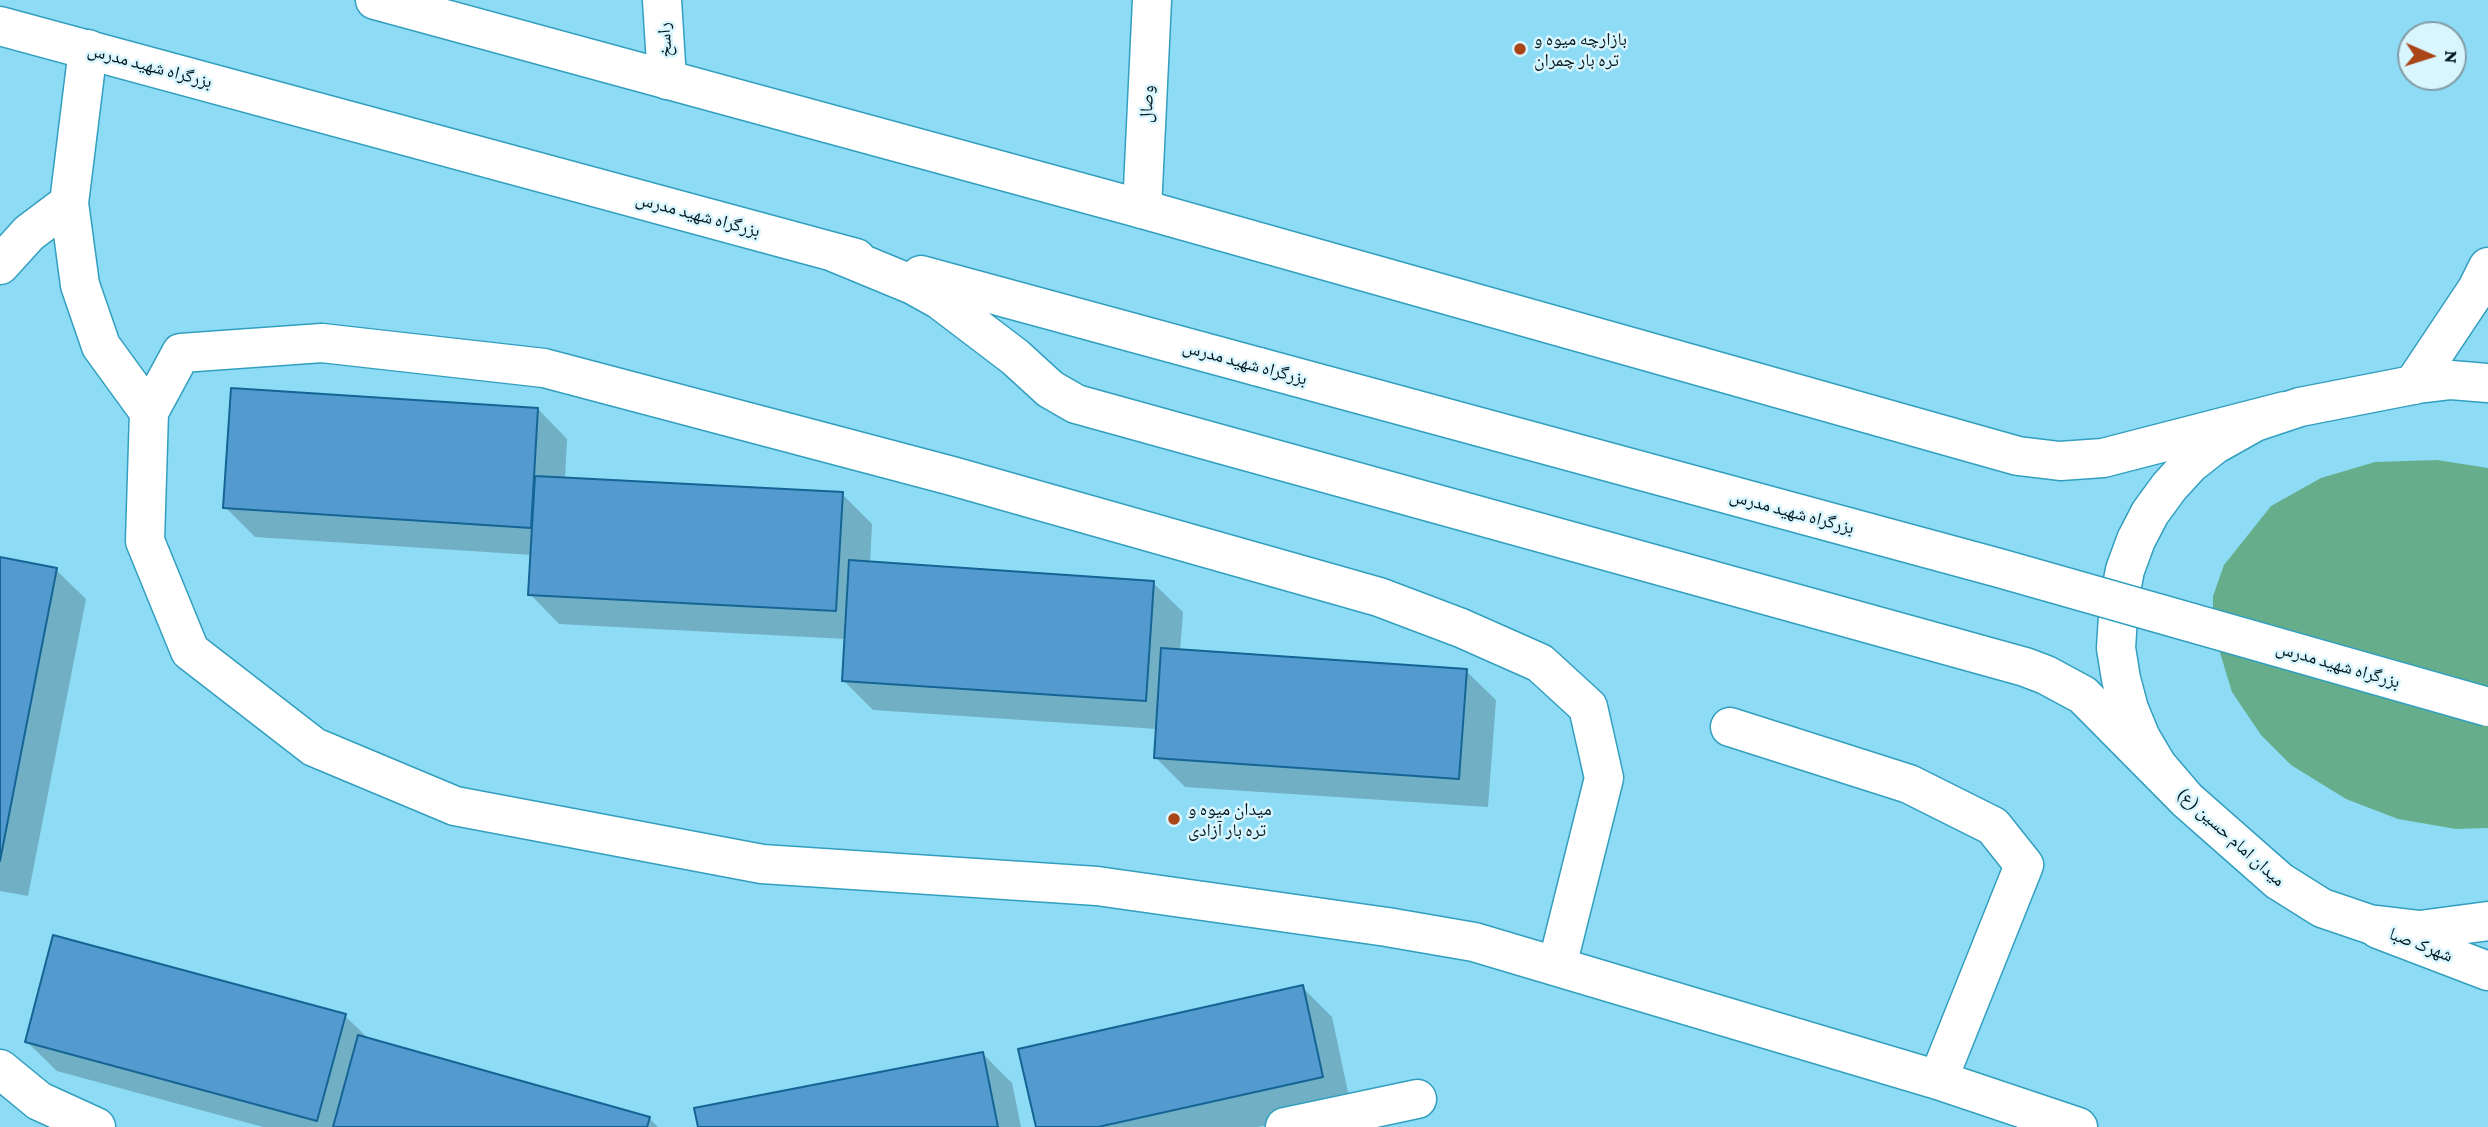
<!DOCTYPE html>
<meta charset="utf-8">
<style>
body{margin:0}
#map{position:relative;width:2488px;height:1127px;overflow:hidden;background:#8edbf6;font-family:"Crimson Pro",serif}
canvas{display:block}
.north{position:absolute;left:2397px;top:21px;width:70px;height:70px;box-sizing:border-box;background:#d9f5fe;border:2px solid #839ca4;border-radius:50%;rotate:93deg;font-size:19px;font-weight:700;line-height:28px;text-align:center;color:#02171e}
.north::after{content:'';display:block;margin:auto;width:24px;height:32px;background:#aa4517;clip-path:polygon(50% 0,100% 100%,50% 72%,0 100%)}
</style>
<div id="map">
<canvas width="2488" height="1127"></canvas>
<div class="north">N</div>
</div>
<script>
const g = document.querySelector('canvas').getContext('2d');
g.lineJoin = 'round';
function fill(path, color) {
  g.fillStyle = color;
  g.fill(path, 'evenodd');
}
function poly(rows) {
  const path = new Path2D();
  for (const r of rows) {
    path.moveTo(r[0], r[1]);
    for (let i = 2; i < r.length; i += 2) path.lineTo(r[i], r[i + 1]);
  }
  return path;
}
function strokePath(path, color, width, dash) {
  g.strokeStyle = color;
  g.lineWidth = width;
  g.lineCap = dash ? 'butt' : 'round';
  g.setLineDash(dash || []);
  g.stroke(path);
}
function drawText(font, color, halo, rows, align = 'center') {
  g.font = font + ' "Crimson Pro","Noto Naskh Arabic",serif';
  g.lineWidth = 5;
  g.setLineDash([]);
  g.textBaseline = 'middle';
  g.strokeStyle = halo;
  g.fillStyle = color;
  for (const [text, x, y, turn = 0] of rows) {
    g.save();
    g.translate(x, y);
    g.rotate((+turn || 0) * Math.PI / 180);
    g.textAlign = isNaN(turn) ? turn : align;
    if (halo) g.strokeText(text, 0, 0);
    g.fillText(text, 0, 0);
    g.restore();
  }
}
const green = poly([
 [2437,460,2488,468,2488,828,2456,829,2398,819,2346,799,2291,765,2261,735,2232,692,2213,630,2213,596,2224,565,2271,506,2321,478,2375,462]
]);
const shadow = poly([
 [538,409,567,439,565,479,842,494,872,524,870,564,1153,583,1183,612,1180,651,1466,671,1496,700,1488,807,1185,787,1155,757,1157,729,873,710,843,680,846,639,559,624,530,594,532,555,255,537,225,507],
 [0,559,56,570,86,599,28,896,0,891],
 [1302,987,1332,1017,1351,1106,1258,1127,1038,1127],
 [345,1016,370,1040,649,1118,658,1127,263,1127,57,1071,27,1042],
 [983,1054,1012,1083,1021,1127,700,1127]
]);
const building = poly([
 [231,388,538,408,531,528,223,508,231,388],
 [535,476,843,492,836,611,528,595,535,476],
 [0,557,57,568,0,861,0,557],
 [849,560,1154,581,1146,701,842,681,849,560],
 [1161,648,1467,669,1459,779,1154,758,1161,648],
 [53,935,346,1014,317,1121,25,1042,53,935],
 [1303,985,1323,1077,1098,1127,1036,1127,1018,1049,1303,985],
 [358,1035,650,1117,647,1127,333,1127,358,1035],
 [983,1052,998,1127,698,1127,694,1108,983,1052]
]);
const minor = poly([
 [662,0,667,80],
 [88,49,69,203,80,285,101,346,149,412],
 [1142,209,1152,0],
 [0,265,29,233,69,203],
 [1730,727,1909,784,1993,826,2024,865,1938,1080],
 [1557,966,1604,778,1588,707,1540,663,1461,628,1379,597,952,476,544,368,322,343,181,353,149,412,145,541,190,651,314,747,455,806,762,864,1097,886,1387,927,1474,942,1938,1080,2078,1127],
 [0,1069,39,1101,96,1127],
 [1285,1127,1417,1099]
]);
const major = poly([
 [2413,385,2477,289,2488,267],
 [2378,929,2488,971]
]);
const highway = poly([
 [375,0,1142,209,2018,456,2060,461,2103,458,2285,411],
 [0,26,856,258],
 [833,252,913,285,940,300,1015,357,1050,389,1076,404,2025,667,2046,675,2083,695,2187,800],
 [921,275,1259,367],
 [2488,383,2451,380,2418,384,2300,407,2255,422,2214,445,2190,464,2169,487,2150,513,2136,540,2125,570,2119,601,2116,648,2121,679,2129,709,2141,738,2157,765,2187,800,2279,881,2322,908,2369,924,2420,930,2488,921]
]);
const highwayBridge = poly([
 [1259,367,1999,568,2488,707]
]);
const markers = [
 [1520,49,7,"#aa4517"],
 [1174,819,7,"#aa4517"]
];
const poiNames = [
 ["بازارچه میوه و",1534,39],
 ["تره بار چمران",1534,60],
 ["میدان میوه و",1188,809],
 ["تره بار آزادی",1188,830]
];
const streetNames = [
 ["راسخ",665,40,-94],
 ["بزرگراه شهید مدرس",150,66,15],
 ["وصال",1147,104,-87],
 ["بزرگراه شهید مدرس",698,215,15],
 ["بزرگراه شهید مدرس",1245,363,15],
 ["بزرگراه شهید مدرس",1792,512,15],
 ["بزرگراه شهید مدرس",2338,665,16],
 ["میدان امام حسین (ع)",2231,837,42],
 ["شهرک صبا",2421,945,21]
];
fill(green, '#66ae8b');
fill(shadow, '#0003');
fill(building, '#539bce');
strokePath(building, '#146494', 2);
strokePath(minor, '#329fbe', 41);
strokePath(major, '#329fbe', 41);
strokePath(highway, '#329fbe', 41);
strokePath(minor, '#fff', 38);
strokePath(major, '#fff', 38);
strokePath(highway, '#fff', 38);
strokePath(highwayBridge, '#329fbe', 41, []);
strokePath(highwayBridge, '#fff', 38);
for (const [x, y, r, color] of markers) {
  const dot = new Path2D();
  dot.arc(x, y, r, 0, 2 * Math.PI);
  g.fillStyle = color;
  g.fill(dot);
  strokePath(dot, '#d9f5fe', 2.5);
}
drawText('18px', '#02171e', '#d9f5fe', poiNames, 'left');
drawText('18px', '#02171e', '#d9f5fe', streetNames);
</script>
